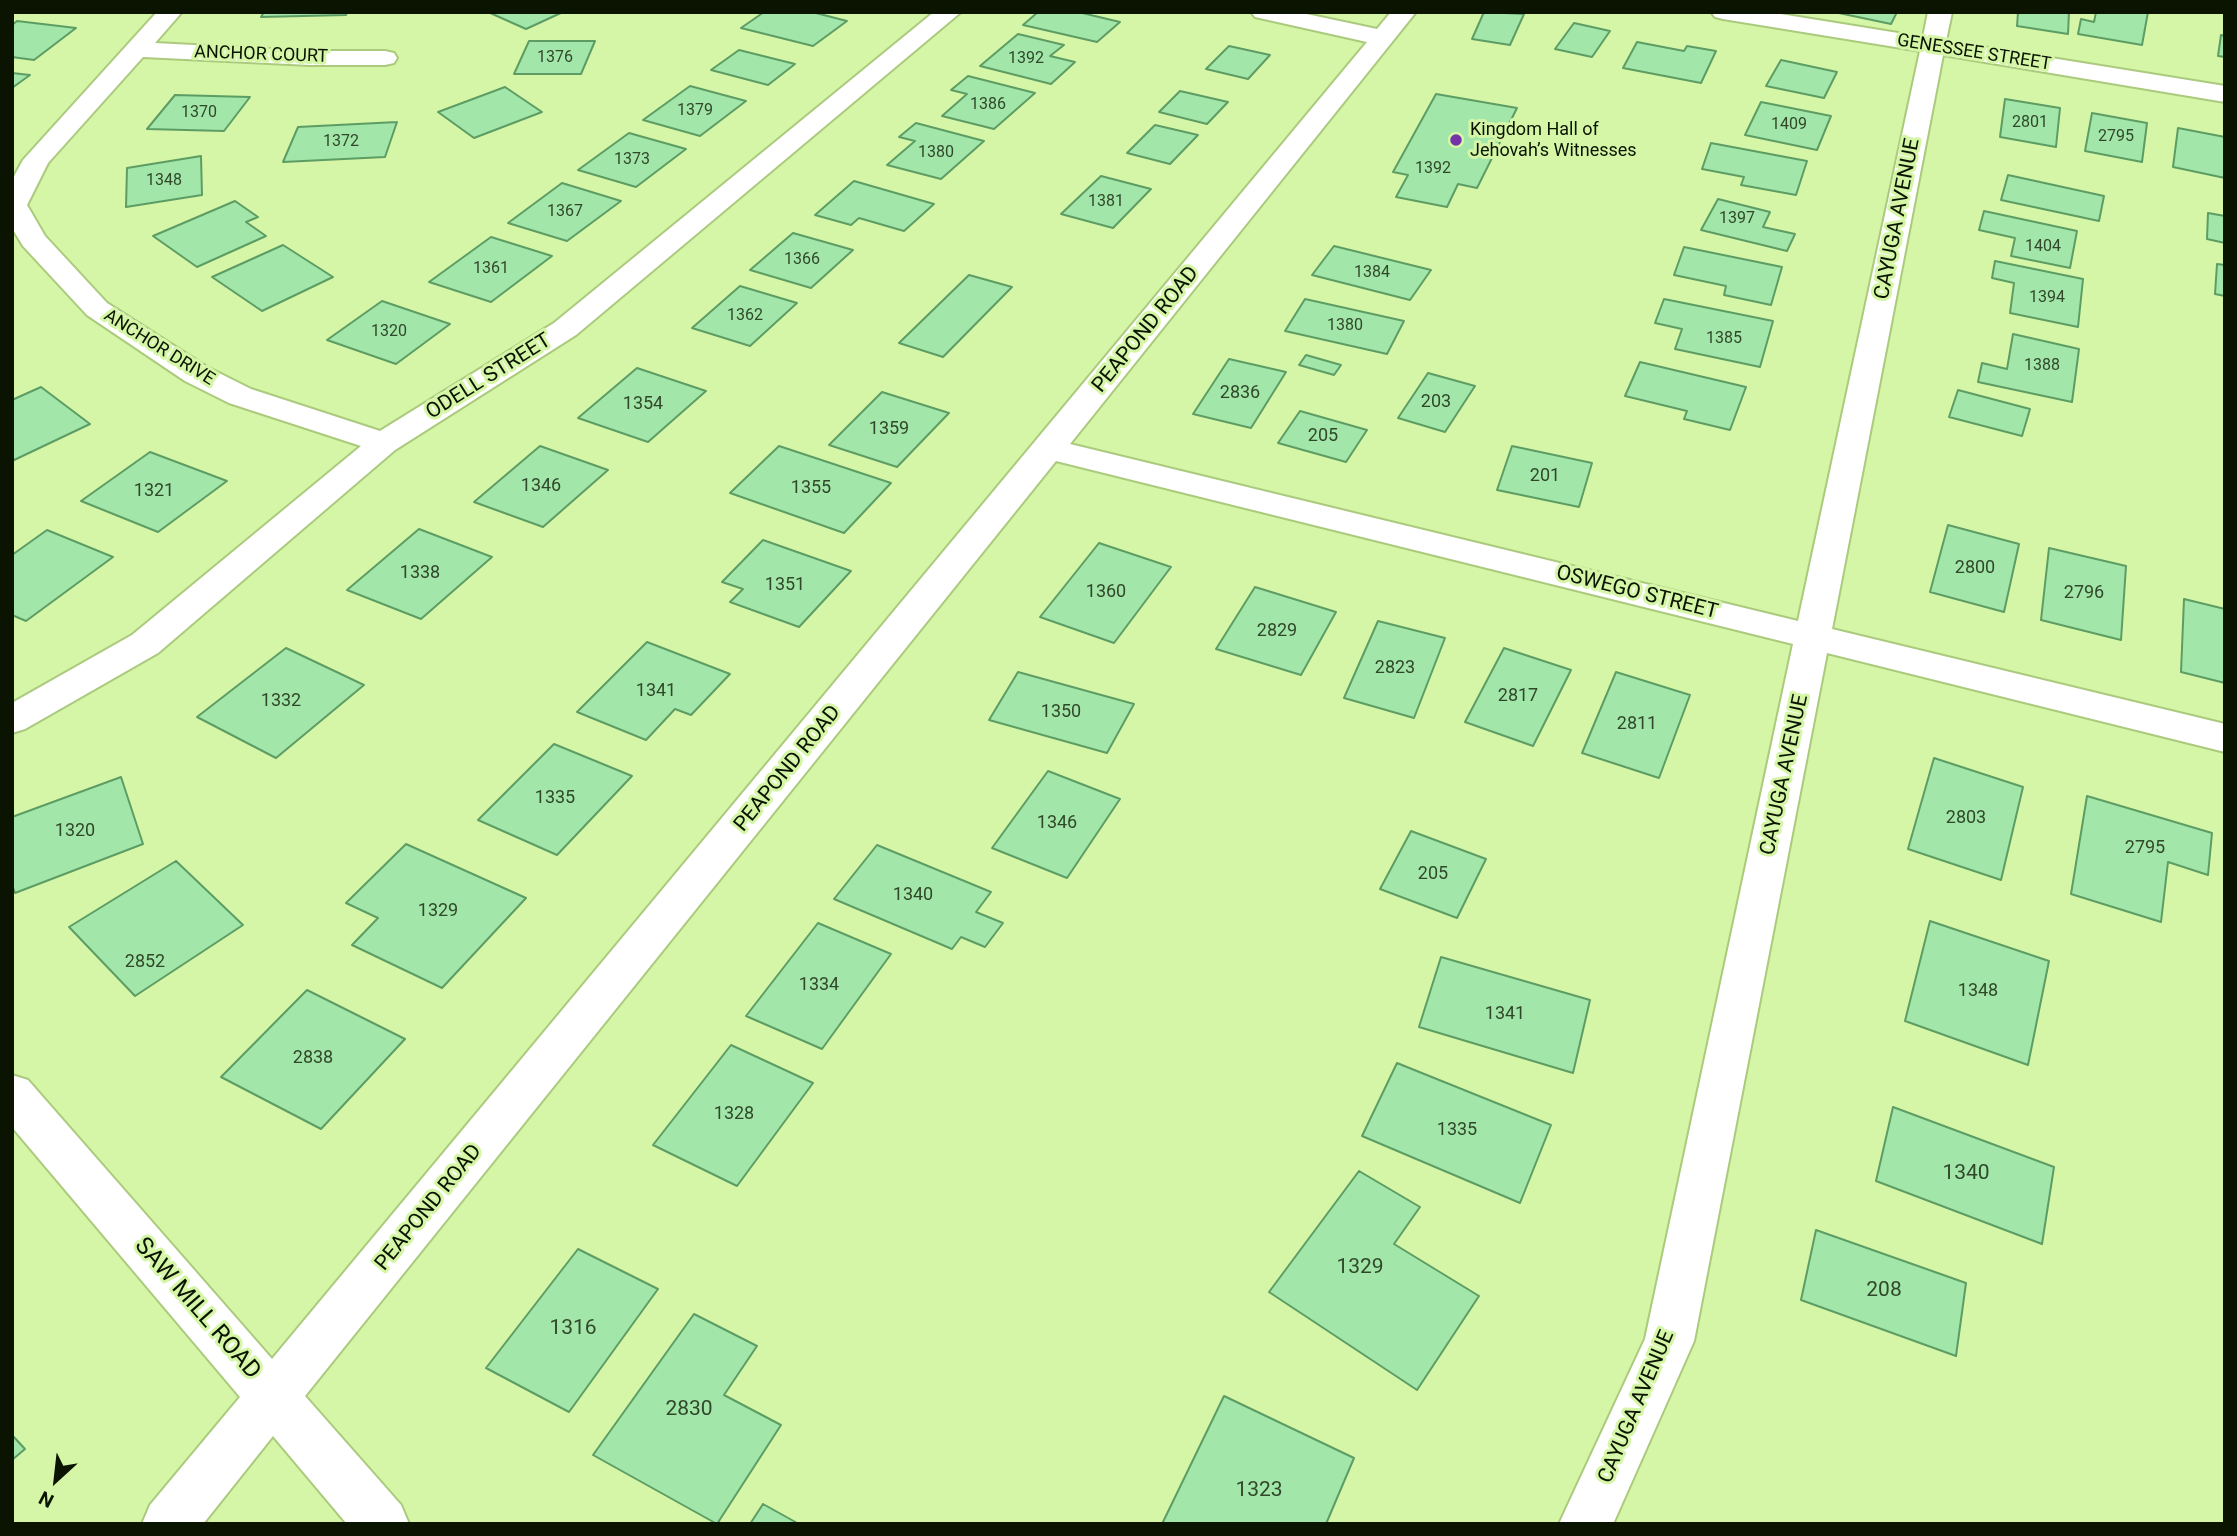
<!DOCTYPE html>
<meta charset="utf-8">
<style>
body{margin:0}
#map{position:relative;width:2237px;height:1536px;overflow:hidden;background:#d5f6a7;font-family:Roboto,sans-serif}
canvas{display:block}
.frame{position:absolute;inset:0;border:14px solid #0a1400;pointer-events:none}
.north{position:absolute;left:21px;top:1445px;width:70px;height:70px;-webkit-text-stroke:5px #d5f6a7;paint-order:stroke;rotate:207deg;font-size:19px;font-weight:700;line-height:28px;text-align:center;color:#0a1400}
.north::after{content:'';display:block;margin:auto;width:24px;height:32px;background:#0a1400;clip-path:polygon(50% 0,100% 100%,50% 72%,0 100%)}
</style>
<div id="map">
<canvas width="2237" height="1536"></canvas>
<div class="frame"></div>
<div class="north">N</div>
</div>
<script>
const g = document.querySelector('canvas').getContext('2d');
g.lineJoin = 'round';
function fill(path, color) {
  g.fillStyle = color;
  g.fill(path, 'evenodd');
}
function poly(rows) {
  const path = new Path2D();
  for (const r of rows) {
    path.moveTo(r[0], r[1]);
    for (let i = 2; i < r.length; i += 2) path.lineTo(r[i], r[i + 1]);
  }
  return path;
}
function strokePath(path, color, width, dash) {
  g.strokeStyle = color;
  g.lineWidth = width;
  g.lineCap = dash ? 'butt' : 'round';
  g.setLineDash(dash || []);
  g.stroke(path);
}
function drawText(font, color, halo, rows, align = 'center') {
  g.font = font + ' Roboto,sans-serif';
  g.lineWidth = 6;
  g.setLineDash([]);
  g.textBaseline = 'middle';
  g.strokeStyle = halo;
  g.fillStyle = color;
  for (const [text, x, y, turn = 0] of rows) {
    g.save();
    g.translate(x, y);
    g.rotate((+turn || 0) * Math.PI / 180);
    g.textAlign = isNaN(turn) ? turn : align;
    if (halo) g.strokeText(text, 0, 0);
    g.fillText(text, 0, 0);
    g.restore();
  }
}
const building = poly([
 [264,12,347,12,346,15,261,17,264,12],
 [488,12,563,12,526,29,488,12],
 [764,12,812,12,847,21,813,46,741,28,764,12],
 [1038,12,1078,12,1120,22,1097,42,1023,25,1038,12],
 [1484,12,1524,14,1510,45,1472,39,1484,12],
 [1834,12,1897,12,1891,24,1834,12],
 [2018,12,2069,12,2068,34,2017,26,2018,12],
 [2096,12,2148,12,2142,45,2078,34,2081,19,2094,22,2096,12],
 [17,21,76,28,34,60,12,57,12,25,17,21],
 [1574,23,1610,31,1592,57,1555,49,1574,23],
 [1018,34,1064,45,1050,56,1075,62,1051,84,980,66,1018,34],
 [2221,35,2225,36,2225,57,2218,56,2221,35],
 [529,41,595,41,581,74,514,74,529,41],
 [1637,42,1684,51,1687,46,1716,51,1701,83,1623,68,1637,42],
 [1229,46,1270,55,1248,79,1206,69,1229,46],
 [739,50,795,64,768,85,711,70,739,50],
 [1781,60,1837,72,1824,98,1766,86,1781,60],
 [12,73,30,75,12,88,12,73],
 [968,76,1035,93,994,129,942,116,967,94,951,90,968,76],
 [690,86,746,101,700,136,643,120,690,86],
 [505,87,542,112,474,138,438,112,505,87],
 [1180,91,1228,102,1207,124,1159,112,1180,91],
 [1436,94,1517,108,1477,188,1458,184,1447,207,1396,197,1408,175,1393,172,1436,94],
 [175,95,250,97,224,131,147,129,175,95],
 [2005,99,2060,108,2056,147,2000,137,2005,99],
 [1761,102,1831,116,1817,150,1745,135,1761,102],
 [2092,113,2147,123,2142,162,2085,151,2092,113],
 [397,122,385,157,283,162,298,127,397,122],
 [916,123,984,141,941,179,887,165,915,141,899,137,916,123],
 [1155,125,1198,135,1170,164,1127,153,1155,125],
 [2178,128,2225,137,2225,178,2173,167,2178,128],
 [629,133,686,149,636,187,578,170,629,133],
 [1711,143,1807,161,1796,195,1741,185,1744,177,1702,169,1711,143],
 [201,156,202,195,126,207,127,168,201,156],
 [2008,175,2104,196,2099,221,2001,200,2008,175],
 [1101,176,1151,189,1113,228,1061,214,1101,176],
 [854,181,934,204,904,231,859,218,851,225,815,215,854,181],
 [562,183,621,201,567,241,508,223,562,183],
 [1718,199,1770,212,1763,227,1795,234,1787,251,1701,230,1718,199],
 [235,201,258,217,246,222,266,236,197,267,153,236,235,201],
 [1984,211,2077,231,2070,268,2011,256,2015,238,1979,230,1984,211],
 [2208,213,2225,216,2225,243,2207,239,2208,213],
 [793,233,853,250,811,288,750,270,793,233],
 [491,237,552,256,491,302,429,282,491,237],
 [283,245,333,277,262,311,212,277,283,245],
 [1334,246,1431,270,1410,300,1312,275,1334,246],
 [1684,247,1782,267,1771,305,1724,295,1726,286,1674,275,1684,247],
 [1995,261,2083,279,2078,327,2010,313,2014,283,1992,278,1995,261],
 [2217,264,2225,265,2225,296,2215,294,2217,264],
 [969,275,1012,287,943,357,899,343,969,275],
 [740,286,797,303,750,346,692,328,740,286],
 [1305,299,1404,321,1387,354,1285,331,1305,299],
 [1664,299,1773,321,1760,367,1675,349,1682,329,1655,323,1664,299],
 [382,301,450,324,396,364,327,340,382,301],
 [2013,334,2079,349,2072,402,1978,382,1982,363,2007,369,2013,334],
 [1306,355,1341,365,1334,375,1299,365,1306,355],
 [1229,359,1286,372,1251,428,1193,414,1229,359],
 [1640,362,1746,387,1730,430,1684,419,1687,411,1625,396,1640,362],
 [637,368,706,391,648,442,578,418,637,368],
 [1428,373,1475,386,1445,432,1398,418,1428,373],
 [41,387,90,424,12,461,12,400,41,387],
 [1958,390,2030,409,2022,436,1949,417,1958,390],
 [882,392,949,413,897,467,829,445,882,392],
 [1300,411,1367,430,1346,462,1278,443,1300,411],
 [540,446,608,470,543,527,474,502,540,446],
 [779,446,891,483,844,533,730,493,779,446],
 [1512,446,1592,463,1579,507,1497,490,1512,446],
 [150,452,227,481,158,532,81,501,150,452],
 [1948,525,2019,544,2004,612,1930,592,1948,525],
 [419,529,492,557,421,619,347,590,419,529],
 [47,530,113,557,26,621,12,615,12,555,47,530],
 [763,540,851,571,799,627,730,602,743,589,722,582,763,540],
 [1099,543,1171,567,1114,643,1040,617,1099,543],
 [2049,548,2126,566,2121,640,2041,620,2049,548],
 [1255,587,1336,612,1301,675,1216,649,1255,587],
 [2184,599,2225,609,2225,683,2181,672,2184,599],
 [1378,621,1445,638,1414,718,1344,698,1378,621],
 [647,642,730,674,691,715,675,709,646,740,577,712,647,642],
 [286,648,364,685,276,758,197,717,286,648],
 [1504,648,1571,670,1533,746,1465,722,1504,648],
 [1018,672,1134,704,1107,753,989,720,1018,672],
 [1616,672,1690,695,1659,778,1582,753,1616,672],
 [554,744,632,776,557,855,478,820,554,744],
 [1934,758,2023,787,2001,880,1908,849,1934,758],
 [1048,771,1120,799,1067,878,992,848,1048,771],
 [121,777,143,844,15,893,12,885,12,817,121,777],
 [2087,796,2212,833,2208,875,2168,862,2161,922,2071,894,2087,796],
 [1411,831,1486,859,1457,918,1380,889,1411,831],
 [406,844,526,898,442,988,352,945,378,918,346,903,406,844],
 [877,845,991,892,976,912,1003,923,985,947,961,937,952,949,834,899,877,845],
 [176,861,243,925,135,996,69,927,176,861],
 [1930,921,2049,961,2028,1065,1905,1021,1930,921],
 [818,923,891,954,822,1049,746,1016,818,923],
 [1441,957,1590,1000,1573,1073,1419,1027,1441,957],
 [307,990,405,1039,321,1129,221,1077,307,990],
 [731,1045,813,1083,737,1186,653,1145,731,1045],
 [1397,1063,1551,1125,1520,1203,1362,1136,1397,1063],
 [1893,1107,2054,1167,2042,1244,1876,1181,1893,1107],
 [1359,1171,1420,1207,1394,1244,1479,1296,1417,1390,1269,1292,1359,1171],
 [1816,1230,1966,1283,1956,1356,1801,1300,1816,1230],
 [578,1249,658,1289,569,1412,486,1368,578,1249],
 [694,1314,757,1346,724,1395,781,1425,717,1524,593,1455,694,1314],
 [1224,1396,1354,1458,1326,1524,1162,1524,1224,1396],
 [12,1435,25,1449,12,1460,12,1435],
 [763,1504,799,1524,750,1524,763,1504]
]);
const street = poly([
 [157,12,182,12,155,43,310,51,385,51,394,53,397,58,394,63,385,65,310,65,143,57,48,163,27,205,45,236,107,303,207,367,251,389,380,431,554,323,934,12,961,12,576,335,395,450,158,653,25,729,12,733,12,703,132,635,361,446,229,403,185,381,87,315,23,246,12,228,12,180,23,160,157,12],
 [1251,12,1297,12,1377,29,1391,12,1416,12,1070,444,1798,621,1920,51,1723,19,1715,17,1711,12,1768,12,1923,37,1928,12,1952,12,1946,41,2225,86,2225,102,1943,55,1832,629,2225,724,2225,752,1827,653,1694,1341,1613,1524,1559,1524,1645,1339,1793,644,1056,461,305,1396,401,1505,409,1524,347,1524,273,1436,203,1524,142,1524,150,1505,240,1397,12,1127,12,1075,28,1080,272,1359,1367,42,1255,17,1251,12]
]);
const markers = [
 [1456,140,7,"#7533a7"]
];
const farNumbernames = [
 ["1376",555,58],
 ["1392",1026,59],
 ["1386",988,105],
 ["1379",695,111],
 ["1370",199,113],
 ["2801",2030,123],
 ["1409",1789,125],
 ["2795",2116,137],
 ["1372",341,142],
 ["1380",936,153],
 ["1373",632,160],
 ["1392",1433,169],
 ["1348",164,181],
 ["1381",1106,202],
 ["1367",565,212],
 ["1397",1737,219],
 ["1404",2043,247],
 ["1366",802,260],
 ["1361",491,269],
 ["1384",1372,273],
 ["1394",2047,298],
 ["1362",745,316],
 ["1380",1345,326],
 ["1320",389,332],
 ["1385",1724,339],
 ["1388",2042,366]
];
const farStreetnames = [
 ["GENESSEE STREET",1974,53,9],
 ["ANCHOR COURT",261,55,2],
 ["ANCHOR DRIVE",159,348,32]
];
const farPoinames = [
 ["Kingdom Hall of",1470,130],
 ["Jehovah’s Witnesses",1470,151]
];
const numberNames = [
 ["2836",1240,393],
 ["203",1436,402],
 ["1354",643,404],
 ["1359",889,429],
 ["205",1323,436],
 ["201",1545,476],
 ["1346",541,486],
 ["1355",811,488],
 ["1321",154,491],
 ["2800",1975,568],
 ["1338",420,573],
 ["1351",785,585],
 ["1360",1106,592],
 ["2796",2084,593],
 ["2829",1277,631],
 ["2823",1395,668],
 ["1341",656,691],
 ["2817",1518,696],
 ["1332",281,701],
 ["1350",1061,712],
 ["2811",1637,724],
 ["1335",555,798],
 ["2803",1966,818],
 ["1346",1057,823],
 ["1320",75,831],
 ["2795",2145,848],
 ["205",1433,874],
 ["1340",913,895],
 ["1329",438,911],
 ["2852",145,962],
 ["1334",819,985],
 ["1348",1978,991],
 ["1341",1505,1014],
 ["2838",313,1058],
 ["1328",734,1114],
 ["1335",1457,1130]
];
const streetNames = [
 ["CAYUGA AVENUE",1898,219,-79],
 ["PEAPOND ROAD",1146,330,-51],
 ["ODELL STREET",489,377,-32],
 ["OSWEGO STREET",1637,593,14],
 ["PEAPOND ROAD",788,769,-51],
 ["CAYUGA AVENUE",1785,775,-78],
 ["PEAPOND ROAD",429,1208,-51],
 ["CAYUGA AVENUE",1637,1407,-67]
];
const nearNumbernames = [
 ["1340",1966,1174],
 ["1329",1360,1268],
 ["208",1884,1291],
 ["1316",573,1329],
 ["2830",689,1410],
 ["1323",1259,1491]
];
const nearStreetnames = [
 ["SAW MILL ROAD",197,1309,49]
];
fill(building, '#a3e6a9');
strokePath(building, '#5d9d64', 2);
strokePath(street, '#abca7d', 4);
fill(street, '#fff');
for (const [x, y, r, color] of markers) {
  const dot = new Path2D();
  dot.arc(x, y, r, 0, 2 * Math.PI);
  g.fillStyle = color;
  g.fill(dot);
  strokePath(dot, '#d5f6a7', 2.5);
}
drawText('16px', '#30482a', null, farNumbernames);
drawText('18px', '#0a1400', '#d5f6a7', farStreetnames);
drawText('18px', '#0a1400', '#d5f6a7', farPoinames, 'left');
drawText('18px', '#30482a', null, numberNames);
drawText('21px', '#0a1400', '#d5f6a7', streetNames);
drawText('21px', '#30482a', null, nearNumbernames);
drawText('24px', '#0a1400', '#d5f6a7', nearStreetnames);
</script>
